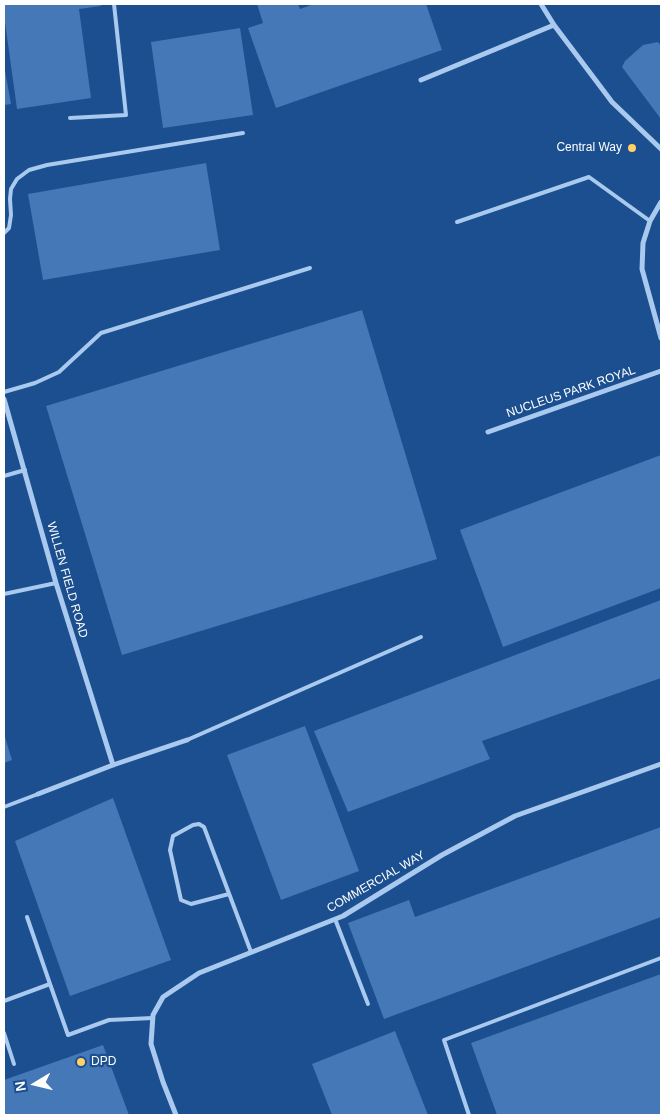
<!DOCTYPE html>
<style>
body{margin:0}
#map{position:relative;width:665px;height:1119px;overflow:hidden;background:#1b4f8f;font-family:Helvetica,sans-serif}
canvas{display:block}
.frame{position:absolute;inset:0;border:5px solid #fff;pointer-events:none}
.north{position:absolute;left:10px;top:1059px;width:50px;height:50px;-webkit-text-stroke:4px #1b4f8f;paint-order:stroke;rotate:261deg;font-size:14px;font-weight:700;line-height:20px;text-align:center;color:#fff}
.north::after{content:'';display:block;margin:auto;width:18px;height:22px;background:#fff;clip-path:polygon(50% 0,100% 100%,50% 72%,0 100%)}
</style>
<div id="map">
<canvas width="665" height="1119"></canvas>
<div class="frame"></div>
<div class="north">N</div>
</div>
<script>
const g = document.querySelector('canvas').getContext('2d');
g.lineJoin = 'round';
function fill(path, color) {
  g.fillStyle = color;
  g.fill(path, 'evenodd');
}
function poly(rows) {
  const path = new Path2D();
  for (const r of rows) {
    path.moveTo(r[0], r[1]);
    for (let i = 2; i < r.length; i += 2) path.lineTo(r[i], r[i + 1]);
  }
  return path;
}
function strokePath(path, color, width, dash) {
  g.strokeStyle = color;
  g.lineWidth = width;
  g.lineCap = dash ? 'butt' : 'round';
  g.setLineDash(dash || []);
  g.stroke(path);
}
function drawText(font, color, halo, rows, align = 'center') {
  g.font = font + ' Helvetica,sans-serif';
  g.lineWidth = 4.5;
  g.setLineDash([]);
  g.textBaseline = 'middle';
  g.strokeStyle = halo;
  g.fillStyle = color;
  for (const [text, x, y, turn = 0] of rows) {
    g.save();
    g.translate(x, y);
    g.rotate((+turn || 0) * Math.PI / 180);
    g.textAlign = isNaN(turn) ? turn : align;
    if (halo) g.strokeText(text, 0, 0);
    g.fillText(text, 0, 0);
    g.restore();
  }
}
const building = poly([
 [4,4,100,4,101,6,79,9,91,98,17,109,4,15],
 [257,4,298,4,300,9,314,4,426,4,442,50,276,108,248,28,263,23],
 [240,28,253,115,163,128,151,42],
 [658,42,661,46,661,119,622,67,625,61,643,45],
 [4,65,11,104,4,105],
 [206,163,220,250,43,280,28,194],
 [362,310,437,559,122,655,46,406],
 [661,455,661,588,503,647,460,530],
 [661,600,661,678,482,741,490,759,348,812,314,731],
 [305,726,359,871,281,900,227,755],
 [4,734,12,760,4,763],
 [113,798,171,960,70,996,15,841],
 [661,827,661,917,384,1019,348,923,409,900,415,917],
 [661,974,661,1115,497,1115,471,1043],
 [395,1031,428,1115,332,1115,312,1064],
 [103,1045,129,1115,4,1115,4,1080]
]);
const lane = poly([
 [70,118,126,115,114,4],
 [457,222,589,177,650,221],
 [4,233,9,228,11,215,10,199,11,189,17,179,29,170,47,165,243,133],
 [4,392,35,383,59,372,101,333,310,268],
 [4,476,25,470],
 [4,594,56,583],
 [187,740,421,637],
 [4,807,38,794],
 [229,894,191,904,181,900,170,850,173,836,193,825,199,824,204,827,251,952],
 [27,917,50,984],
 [335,919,368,1004],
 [4,1001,50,984,68,1035,109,1020,153,1018],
 [4,1033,14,1064],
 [469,1115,444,1040,661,958]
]);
const street = poly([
 [541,4,554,25,612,102,661,149],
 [421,80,554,25],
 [661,202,650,221,643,243,642,269,661,338],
 [4,399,56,583,113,765],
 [488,432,661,371],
 [38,794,113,765,187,740],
 [176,1115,163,1082,151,1044,153,1015,163,997,199,973,343,916,442,855,515,816,661,764]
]);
const markers = [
 [632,148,5,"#ffd166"],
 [81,1062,5,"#ffd166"]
];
const poiNames = [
 ["Central Way",622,148],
 ["DPD",91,1062,"left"]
];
const streetNames = [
 ["NUCLEUS PARK ROYAL",571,392,-19],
 ["WILLEN FIELD ROAD",67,580,74],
 ["COMMERCIAL WAY",376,882,-30]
];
fill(building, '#4478b7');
strokePath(lane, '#a9c9ee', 4);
strokePath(street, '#a9c9ee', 5);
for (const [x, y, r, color] of markers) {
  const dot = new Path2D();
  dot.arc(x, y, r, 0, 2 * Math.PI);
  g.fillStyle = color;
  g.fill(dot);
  strokePath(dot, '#1b4f8f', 2);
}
drawText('12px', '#fff', '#1b4f8f', poiNames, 'right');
drawText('12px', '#fff', '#1b4f8f', streetNames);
</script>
